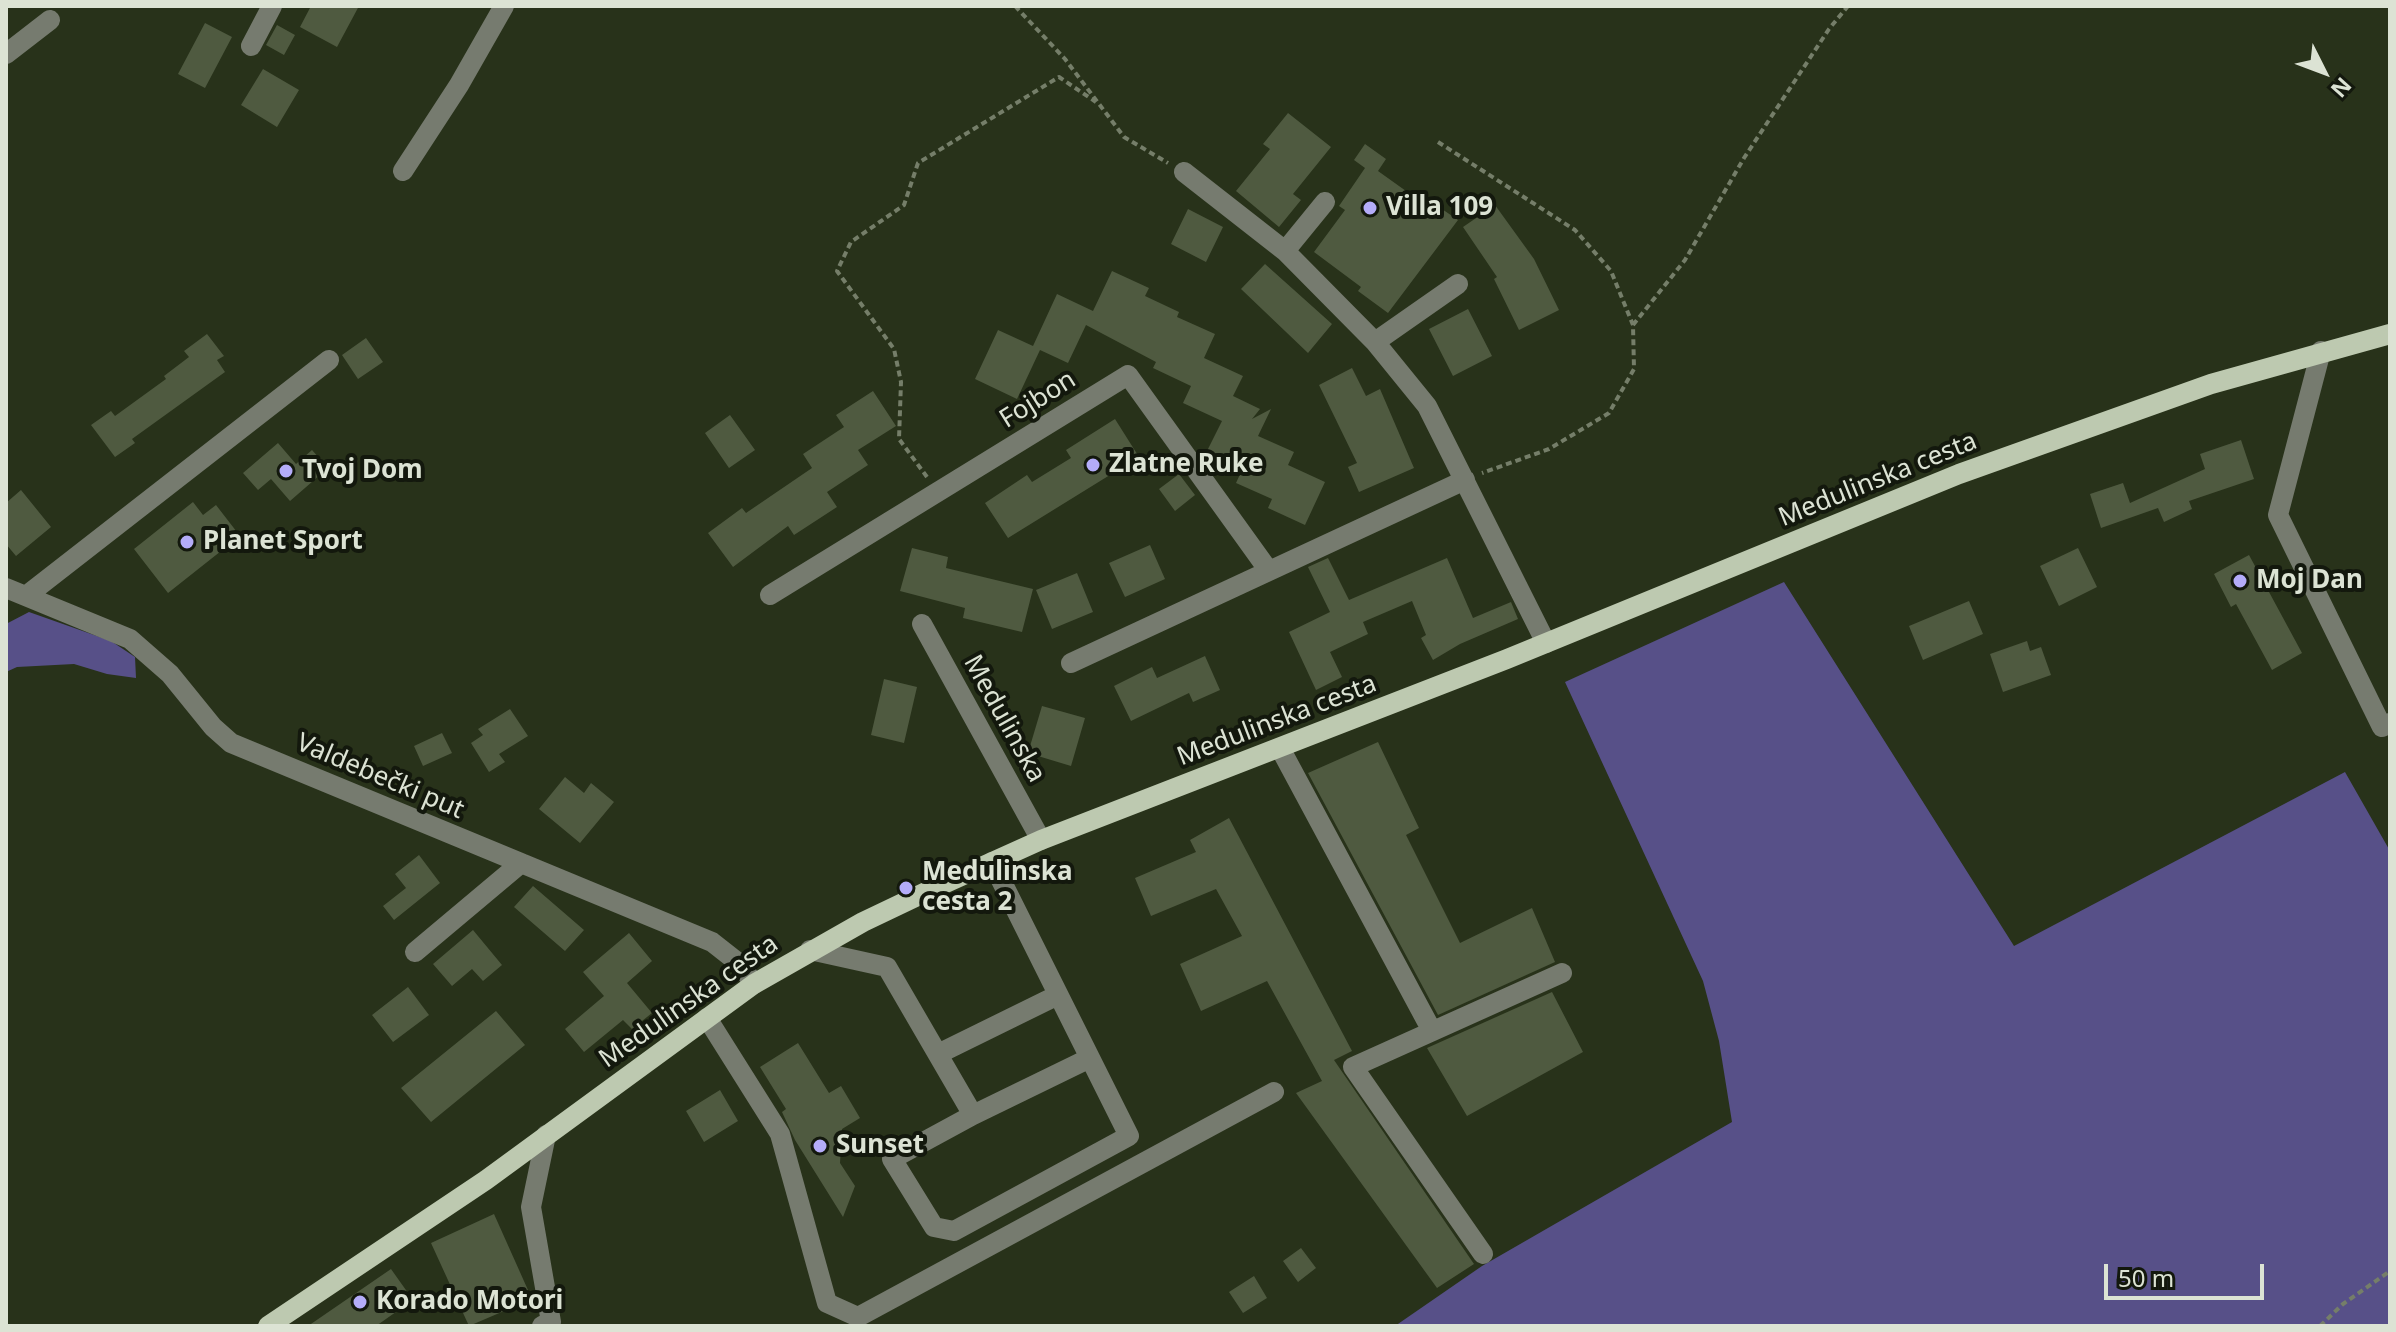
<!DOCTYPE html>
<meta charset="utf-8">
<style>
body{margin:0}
#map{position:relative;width:2396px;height:1332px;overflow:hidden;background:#28321a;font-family:"Noto Sans",sans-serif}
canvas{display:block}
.frame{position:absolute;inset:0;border:8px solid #dce3d4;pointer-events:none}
.north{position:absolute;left:2284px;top:32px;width:80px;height:80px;-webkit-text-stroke:6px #13180d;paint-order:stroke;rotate:132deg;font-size:22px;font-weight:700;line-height:32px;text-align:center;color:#dce3d4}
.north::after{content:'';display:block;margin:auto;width:28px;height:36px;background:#dce3d4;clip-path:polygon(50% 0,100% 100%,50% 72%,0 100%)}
.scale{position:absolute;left:2104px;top:1264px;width:160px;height:36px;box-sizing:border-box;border:4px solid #dce3d4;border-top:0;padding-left:10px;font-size:24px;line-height:28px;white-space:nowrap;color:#dce3d4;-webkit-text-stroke:6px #13180d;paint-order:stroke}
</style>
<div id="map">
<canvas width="2396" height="1332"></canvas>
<div class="frame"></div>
<div class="north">N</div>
<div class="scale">50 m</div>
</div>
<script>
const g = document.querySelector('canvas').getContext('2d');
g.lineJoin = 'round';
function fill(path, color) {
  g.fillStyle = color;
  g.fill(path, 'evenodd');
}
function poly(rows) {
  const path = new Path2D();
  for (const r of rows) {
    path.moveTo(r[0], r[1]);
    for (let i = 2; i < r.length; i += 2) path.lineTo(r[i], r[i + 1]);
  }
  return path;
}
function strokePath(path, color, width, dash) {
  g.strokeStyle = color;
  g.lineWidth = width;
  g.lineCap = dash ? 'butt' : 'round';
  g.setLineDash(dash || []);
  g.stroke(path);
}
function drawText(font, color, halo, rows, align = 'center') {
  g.font = font + ' "Noto Sans",sans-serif';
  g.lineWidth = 8;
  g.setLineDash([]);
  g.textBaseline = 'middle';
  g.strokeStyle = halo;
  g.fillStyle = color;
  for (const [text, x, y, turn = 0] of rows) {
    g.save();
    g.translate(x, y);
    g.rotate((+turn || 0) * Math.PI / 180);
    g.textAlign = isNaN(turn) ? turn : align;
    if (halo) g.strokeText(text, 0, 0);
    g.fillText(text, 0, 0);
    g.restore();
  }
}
const forest = poly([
 [1784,582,2014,946,2345,772,2390,851,2390,1326,1395,1326,1482,1266,1732,1122,1719,1041,1703,981,1565,682],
 [29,612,111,641,135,657,136,678,107,674,74,664,17,667,6,672,6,624]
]);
const building = poly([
 [311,6,359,6,337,47,300,27],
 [205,23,232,37,205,88,178,74],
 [277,25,295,35,284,55,266,45],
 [263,69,299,90,277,127,241,105],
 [1288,113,1331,147,1293,194,1301,200,1279,227,1236,191,1270,149,1263,144],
 [1365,144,1386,159,1378,171,1420,201,1423,196,1458,220,1388,313,1358,291,1361,287,1314,252,1345,210,1339,206,1365,168,1354,160],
 [1495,205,1534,259,1559,310,1519,330,1494,279,1497,277,1463,227],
 [1188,209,1223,227,1206,262,1171,244],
 [1265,264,1332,324,1308,353,1241,289],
 [1112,271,1149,288,1145,296,1179,312,1177,317,1215,334,1204,358,1243,376,1233,396,1260,409,1252,419,1271,409,1258,436,1294,452,1288,465,1325,482,1305,525,1268,508,1272,499,1236,483,1242,470,1206,453,1222,421,1183,403,1191,386,1153,368,1156,362,1086,325,1068,363,1040,350,1017,399,975,379,998,330,1033,346,1057,294,1093,311],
 [1468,309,1492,356,1453,376,1429,329],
 [207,334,224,356,217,360,225,372,132,439,135,443,115,457,91,425,111,411,115,416,166,379,164,376,189,357,184,351],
 [366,338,383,362,358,379,342,355],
 [1352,368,1366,396,1380,389,1414,468,1359,492,1348,467,1357,463,1319,385],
 [873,391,896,426,858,450,868,465,827,492,837,507,794,535,788,526,733,567,708,533,742,508,746,513,812,468,803,454,844,427,836,415],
 [730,415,755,450,729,468,705,433],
 [1115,419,1139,457,1008,538,985,503,1027,475,1032,482,1071,458,1066,450],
 [2241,440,2254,479,2189,501,2192,509,2164,522,2158,508,2101,528,2090,494,2123,483,2130,503,2205,469,2200,454],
 [278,443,296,464,312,450,328,468,290,501,271,479,258,490,243,473],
 [1179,474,1195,495,1175,511,1159,489],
 [21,490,51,527,16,556,6,544,6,503],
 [193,502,203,515,216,505,240,536,168,593,134,549],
 [1150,545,1165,579,1125,597,1109,563],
 [912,548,948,557,946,568,1033,589,1022,632,963,618,965,608,900,591],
 [2078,548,2097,587,2059,606,2040,566],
 [2249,555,2302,653,2272,670,2236,604,2231,607,2214,574],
 [1328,558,1349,600,1447,558,1473,618,1511,602,1518,619,1460,644,1433,660,1421,638,1426,635,1412,601,1363,622,1368,634,1330,652,1342,677,1316,690,1289,632,1330,612,1308,567],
 [1077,573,1093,612,1052,629,1036,590],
 [1969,601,1983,634,1923,660,1909,626],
 [2027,641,2030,651,2041,647,2051,675,2003,692,1990,654],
 [1205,656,1220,690,1193,702,1189,693,1131,721,1114,686,1152,667,1157,678],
 [884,679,917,687,904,743,871,735],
 [1042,706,1085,718,1071,766,1028,753],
 [510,709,528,736,499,754,505,762,489,772,471,743,483,735,478,729],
 [442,733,452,753,423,766,414,746],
 [1378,742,1419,828,1406,835,1460,943,1532,908,1555,962,1438,1015,1308,773],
 [565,777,584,793,591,783,614,802,580,843,539,809],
 [1229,818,1352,1051,1334,1060,1474,1264,1437,1288,1296,1093,1322,1081,1267,981,1201,1011,1180,964,1242,936,1216,889,1151,916,1135,878,1196,852,1190,840],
 [419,855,440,883,394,920,383,906,406,888,395,874],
 [533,886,584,930,565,951,514,907],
 [473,930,502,965,483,981,472,969,452,986,433,964],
 [629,933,652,961,627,983,652,1013,632,1029,623,1020,584,1052,565,1029,604,996,583,972],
 [408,987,429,1015,393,1042,372,1015],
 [1552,992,1583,1052,1467,1116,1427,1048],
 [496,1011,525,1045,431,1122,401,1088],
 [798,1043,829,1093,841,1086,860,1118,842,1129,840,1163,855,1186,843,1217,795,1140,782,1112,786,1109,760,1067],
 [720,1090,738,1121,704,1142,686,1111],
 [494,1214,532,1299,469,1326,431,1243],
 [1301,1248,1316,1268,1298,1282,1283,1261],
 [391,1269,413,1300,376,1326,308,1326],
 [1254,1276,1267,1298,1243,1313,1229,1292]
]);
const path = poly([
 [1015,6,1065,59,1124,137,1168,163],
 [1438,142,1575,230,1611,271,1633,325,1634,369,1609,413,1549,449,1482,473],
 [1633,325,1685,260,1744,158,1829,29,1848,6],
 [927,477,899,439,901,382,894,349,837,271,851,242,904,205,918,163,1059,77,1096,102],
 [2320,1326,2343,1304,2390,1271]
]);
const minor = poly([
 [251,46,272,6],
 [6,54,50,20],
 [403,171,459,85,504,6],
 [1184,172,1285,251,1375,342,1427,406,1546,643],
 [1285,251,1325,202],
 [1375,342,1458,284],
 [2321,351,2278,515,2382,727,2390,723],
 [6,588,130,639,170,674,213,727,231,743,712,942,740,964,754,984],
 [770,595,1128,375,1269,571],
 [26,596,329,360],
 [922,624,1041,840],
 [1071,663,1465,480],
 [1280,748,1432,1031],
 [810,950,887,967,973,1115,1090,1058,992,862],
 [415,952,521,863],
 [707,1018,780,1134,827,1303,858,1317,1274,1092],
 [938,1054,1058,995],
 [973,1115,892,1159,934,1227,954,1231,1129,1136,1090,1058],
 [1483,1254,1353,1067,1562,973],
 [542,1326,551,1322,531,1207,546,1135]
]);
const major = poly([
 [268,1326,486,1180,754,984,863,922,928,891,1041,840,1507,659,1959,474,2211,384,2390,334]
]);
const markers = [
 [1370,208,8,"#b4acf9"],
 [1093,465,8,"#b4acf9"],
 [286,471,8,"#b4acf9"],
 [187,542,8,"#b4acf9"],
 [2240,581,8,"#b4acf9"],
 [906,888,8,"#b4acf9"],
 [820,1146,8,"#b4acf9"],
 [360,1302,8,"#b4acf9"]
];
const poiNames = [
 ["Villa 109",1386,208],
 ["Zlatne Ruke",1109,465],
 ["Tvoj Dom",302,471],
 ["Planet Sport",203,542],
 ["Moj Dan",2256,581],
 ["Medulinska",922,873],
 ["cesta 2",922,903],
 ["Sunset",836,1146],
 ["Korado Motori",376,1302]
];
const streetNames = [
 ["Fojbon",1038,400,-32],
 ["Medulinska cesta",1878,480,-22],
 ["Medulinska",1004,719,61],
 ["Medulinska cesta",1277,721,-21],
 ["Valdebečki put",380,777,23],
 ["Medulinska cesta",689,1002,-35]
];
fill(forest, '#575088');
fill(building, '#4f5a40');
strokePath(path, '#757e69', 4, [6, 4]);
strokePath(minor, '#767b6f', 20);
strokePath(major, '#bdc9b0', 20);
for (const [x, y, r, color] of markers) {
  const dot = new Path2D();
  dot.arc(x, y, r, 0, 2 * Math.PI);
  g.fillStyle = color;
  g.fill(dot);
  strokePath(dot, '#13180d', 3);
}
drawText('bold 26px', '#dce3d4', '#13180d', poiNames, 'left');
drawText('26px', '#dce3d4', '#13180d', streetNames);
</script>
